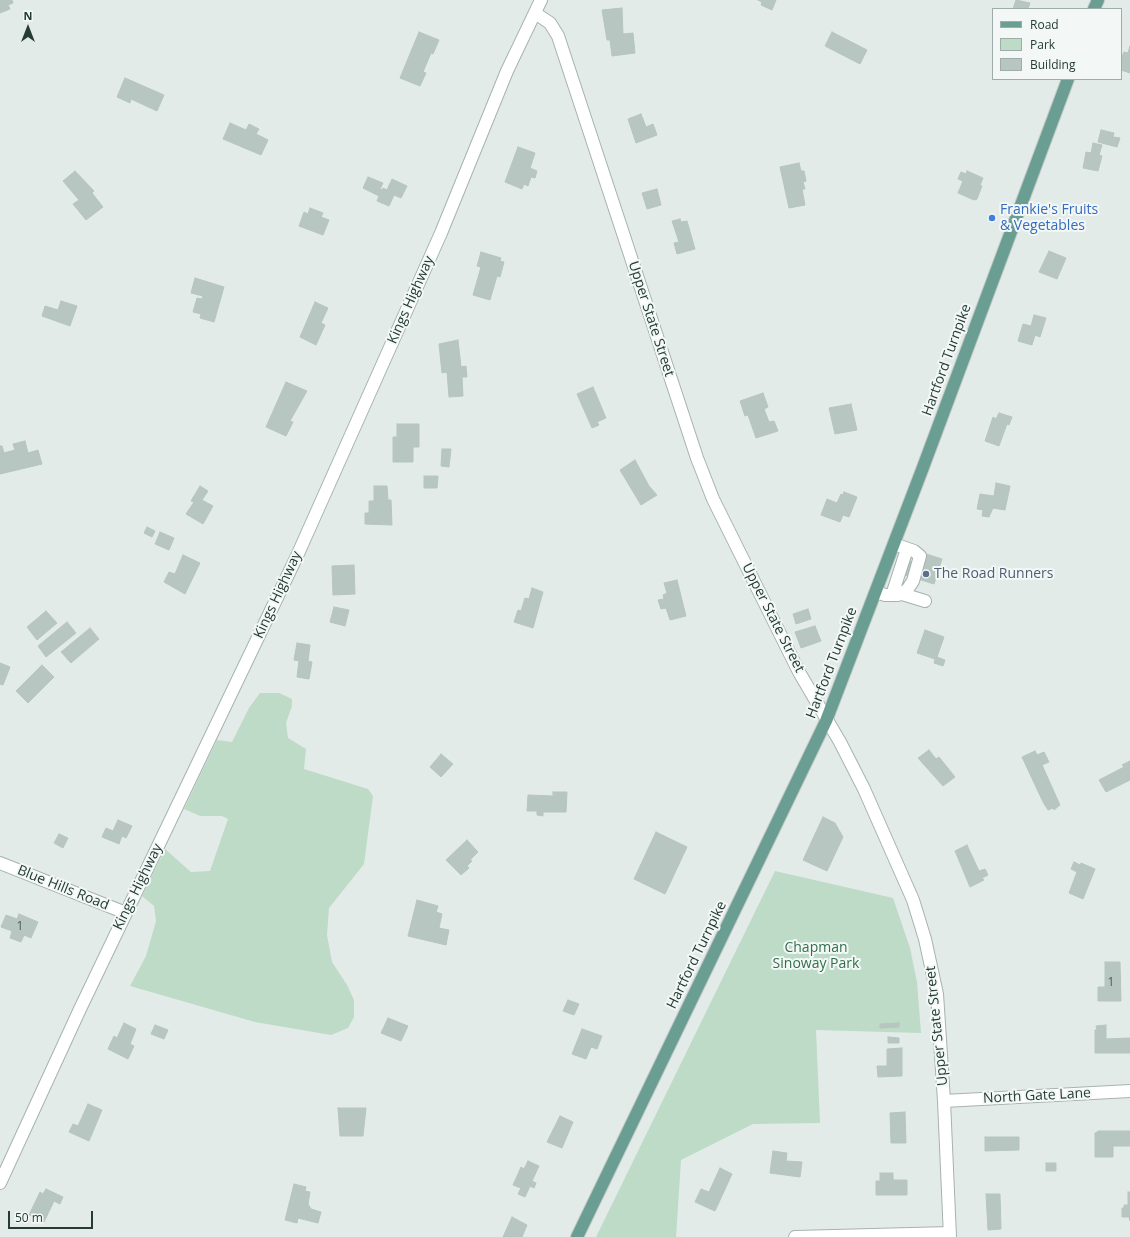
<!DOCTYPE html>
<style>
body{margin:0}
#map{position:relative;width:1130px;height:1237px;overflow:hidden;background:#e3ebe8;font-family:"Open Sans",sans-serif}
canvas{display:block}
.legend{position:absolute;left:992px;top:8px;width:130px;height:72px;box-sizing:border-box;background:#f3f8f6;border:1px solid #a0aca9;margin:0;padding:5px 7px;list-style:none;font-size:12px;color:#243b36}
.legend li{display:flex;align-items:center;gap:8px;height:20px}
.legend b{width:20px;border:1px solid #a0aca9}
.north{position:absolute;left:8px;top:8px;width:40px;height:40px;-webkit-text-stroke:3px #f3f8f6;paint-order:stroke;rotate:0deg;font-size:11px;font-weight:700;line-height:16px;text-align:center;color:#243b36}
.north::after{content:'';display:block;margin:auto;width:14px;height:18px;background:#243b36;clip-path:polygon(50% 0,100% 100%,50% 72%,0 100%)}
.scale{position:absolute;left:8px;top:1211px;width:85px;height:18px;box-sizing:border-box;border:2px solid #243b36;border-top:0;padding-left:5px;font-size:12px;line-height:14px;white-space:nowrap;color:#243b36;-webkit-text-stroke:3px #f3f8f6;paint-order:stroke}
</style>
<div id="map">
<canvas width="1130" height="1237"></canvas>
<ul class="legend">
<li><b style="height:5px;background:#6a9e93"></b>Road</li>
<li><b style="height:11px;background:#bddbc7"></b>Park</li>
<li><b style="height:11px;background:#b8c6c1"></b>Building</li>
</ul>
<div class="north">N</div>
<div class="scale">50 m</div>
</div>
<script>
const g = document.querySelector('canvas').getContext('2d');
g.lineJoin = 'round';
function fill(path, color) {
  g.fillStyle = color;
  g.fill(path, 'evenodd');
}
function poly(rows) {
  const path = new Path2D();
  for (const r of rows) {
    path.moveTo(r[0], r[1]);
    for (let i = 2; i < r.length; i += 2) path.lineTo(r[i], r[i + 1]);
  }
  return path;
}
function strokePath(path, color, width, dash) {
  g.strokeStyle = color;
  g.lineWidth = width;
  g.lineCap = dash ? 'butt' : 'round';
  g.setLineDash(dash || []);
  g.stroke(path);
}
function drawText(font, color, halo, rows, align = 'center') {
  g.font = font + ' "Open Sans",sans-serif';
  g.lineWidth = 4;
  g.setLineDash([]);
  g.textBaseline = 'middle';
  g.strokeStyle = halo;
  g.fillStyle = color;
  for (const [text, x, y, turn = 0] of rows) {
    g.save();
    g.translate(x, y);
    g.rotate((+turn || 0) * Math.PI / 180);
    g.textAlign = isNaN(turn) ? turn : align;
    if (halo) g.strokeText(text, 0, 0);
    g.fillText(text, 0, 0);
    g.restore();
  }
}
const green = poly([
 [260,693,279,693,292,699,292,706,286,723,288,738,306,749,304,769,368,789,373,796,364,864,329,908,327,935,332,962,347,985,354,1000,354,1017,348,1028,331,1035,255,1022,130,986,146,956,156,921,154,906,142,896,165,849,191,872,210,871,228,819,222,816,200,816,184,809,217,740,232,742,249,708],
 [775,871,893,898,910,948,917,982,921,1033,816,1030,820,1123,753,1124,681,1160,676,1237,596,1237]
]);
const building = poly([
 [0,0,12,0,13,3,8,5,10,9,0,13,0,0],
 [758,0,776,0,772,10,761,5,762,2,758,0],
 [1016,0,1030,3,1028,9,1013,9,1016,0],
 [622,8,623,34,633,33,635,53,612,56,610,40,607,40,602,10,622,8],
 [419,32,439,40,433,54,431,53,423,72,426,73,420,86,400,78,419,32],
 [832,32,867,50,860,64,825,46,832,32],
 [1130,46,1130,73,1121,70,1121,59,1124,52,1128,53,1130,46],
 [125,78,164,95,157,111,131,99,130,103,117,97,125,78],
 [641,114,646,127,653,124,657,135,636,143,628,119,641,114],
 [230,123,246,130,249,124,259,129,256,134,268,140,261,155,223,139,230,123],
 [1101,130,1114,133,1113,137,1120,138,1117,147,1098,142,1101,130],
 [1093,143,1102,145,1099,155,1102,156,1098,171,1083,168,1086,152,1091,153,1093,143],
 [518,147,535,153,530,168,537,171,535,178,531,177,528,186,524,184,522,189,505,182,518,147],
 [799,163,801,171,804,171,806,181,803,182,805,189,802,189,805,205,789,208,780,167,799,163],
 [75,171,94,191,92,193,103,207,86,220,73,204,79,200,63,181,75,171],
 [967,171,983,178,980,185,982,186,977,199,974,200,958,193,963,181,958,179,961,172,966,174,967,171],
 [368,177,383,183,380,189,382,190,383,188,387,190,392,179,407,186,401,198,394,195,389,206,377,201,379,196,363,188,368,177],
 [657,189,661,205,647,209,642,193,657,189],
 [310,208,323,213,321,217,329,220,323,235,299,226,304,212,308,214,310,208],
 [680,219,681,222,687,221,695,249,677,254,674,243,679,242,672,221,680,219],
 [1049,251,1066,258,1057,279,1039,272,1049,251],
 [481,252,501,258,500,261,504,262,500,277,497,276,490,300,473,295,481,267,477,266,481,252],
 [195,278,224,287,214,322,200,318,201,314,193,312,197,298,202,299,203,296,191,293,195,278],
 [61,301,77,306,70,326,42,316,45,306,58,310,61,301],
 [315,302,328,308,321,323,325,325,316,345,300,337,315,302],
 [1034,315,1046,318,1040,337,1035,335,1032,345,1018,341,1023,324,1031,326,1034,315],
 [458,340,461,367,466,366,467,377,462,377,463,396,449,397,447,372,442,373,439,344,458,340],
 [286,382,307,391,290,421,293,422,286,436,266,427,286,382],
 [593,387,606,418,597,422,599,425,592,428,577,394,593,387],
 [763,393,768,407,764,409,769,422,774,421,778,431,756,438,748,415,745,416,740,401,763,393],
 [851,404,857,430,835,434,829,408,851,404],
 [999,413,1012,417,1009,425,1007,424,999,446,985,441,993,417,996,419,999,413],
 [397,424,419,424,419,447,413,447,413,462,393,462,393,437,397,437,397,424],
 [25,441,28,453,38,450,42,464,0,474,0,446,2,446,4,453,15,450,13,444,25,441],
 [442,449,451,449,449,467,441,466,442,449],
 [635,460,649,486,657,495,641,505,620,470,635,460],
 [424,476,438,476,437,488,424,488,424,476],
 [996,483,1010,486,1005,510,993,508,989,517,982,516,983,510,977,509,980,494,994,496,996,483],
 [200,486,208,491,202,500,213,506,203,524,186,514,194,502,191,501,200,486],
 [374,486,387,486,388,500,391,500,392,525,365,524,365,513,369,513,369,501,374,501,374,486],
 [844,492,857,497,849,517,843,515,840,522,821,515,827,499,837,503,841,494,843,495,844,492],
 [147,527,155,531,152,537,144,533,147,527],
 [160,532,174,538,169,550,155,544,160,532],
 [926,554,942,559,934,584,918,579,926,554],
 [183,555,200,563,185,594,164,582,169,572,175,574,183,555],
 [905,560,916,563,912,577,901,574,905,560],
 [354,565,355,594,333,595,332,566,354,565],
 [677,580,686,616,670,620,666,608,661,609,658,600,664,599,663,595,667,593,664,583,677,580],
 [532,588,543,592,533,628,514,622,518,610,521,611,525,598,529,599,532,588],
 [334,607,349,610,345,626,330,622,334,607],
 [808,609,811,619,796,624,793,614,808,609],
 [46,611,57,623,37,640,27,627,46,611],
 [67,622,76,633,46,657,38,646,67,622],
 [815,626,821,641,801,648,795,632,815,626],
 [90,628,99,639,71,663,61,652,90,628],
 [925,630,944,637,937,657,945,660,943,666,934,663,935,659,917,653,925,630],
 [297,643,310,645,308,661,312,662,309,679,297,677,299,661,294,660,297,643],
 [0,663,10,667,3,685,0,684,0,663],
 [42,665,54,677,28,703,16,691,42,665],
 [929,750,936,759,939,757,955,777,943,786,918,758,929,750],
 [1035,751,1037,755,1044,752,1049,762,1042,765,1060,805,1054,810,1053,808,1048,810,1043,802,1022,757,1035,751],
 [441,754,453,764,441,777,430,767,441,754],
 [1130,761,1130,780,1106,792,1099,780,1124,767,1122,765,1130,761],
 [553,792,567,792,566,812,543,812,543,816,537,815,537,811,527,811,528,795,553,796,553,792],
 [823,817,835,823,843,837,827,871,803,860,823,817],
 [118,820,132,826,126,838,122,836,119,844,102,837,106,828,113,831,118,820],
 [656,832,687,847,665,894,634,879,656,832],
 [59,834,68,838,63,848,54,843,59,834],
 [467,840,478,852,470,860,472,861,467,866,469,868,461,875,446,860,467,840],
 [967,845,979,871,985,869,988,875,982,878,984,880,970,887,955,851,967,845],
 [1074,862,1080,865,1081,863,1095,869,1083,899,1069,893,1077,872,1071,869,1074,862],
 [417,900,438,906,436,912,442,914,439,928,449,930,446,945,408,936,417,900],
 [19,914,38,922,31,938,24,935,21,942,10,938,12,931,1,927,6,915,17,919,19,914],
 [1105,962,1120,962,1121,1001,1098,1001,1098,987,1105,987,1105,962],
 [568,1000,579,1004,574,1015,563,1011,568,1000],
 [388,1018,408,1026,401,1041,381,1033,388,1018],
 [124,1023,136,1029,130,1044,134,1046,128,1059,108,1049,114,1036,117,1038,124,1023],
 [899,1023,899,1027,880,1028,880,1024,899,1023],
 [155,1025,168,1030,164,1039,151,1034,155,1025],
 [1106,1025,1106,1039,1130,1038,1130,1053,1095,1053,1095,1030,1097,1030,1096,1026,1106,1025],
 [582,1029,602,1036,597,1049,591,1047,586,1059,572,1054,582,1029],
 [888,1037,899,1038,899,1043,888,1043,888,1037],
 [902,1048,902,1076,878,1077,877,1066,887,1066,887,1049,902,1048],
 [88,1104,102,1110,89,1141,69,1132,73,1124,78,1126,88,1104],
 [338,1108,366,1108,363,1136,340,1136,338,1108],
 [905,1112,906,1143,891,1143,890,1113,905,1112],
 [560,1116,573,1122,562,1148,547,1142,560,1116],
 [1099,1131,1130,1131,1130,1146,1113,1146,1113,1157,1095,1157,1095,1133,1099,1131],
 [985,1137,1019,1137,1019,1150,985,1151,985,1137],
 [773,1151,787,1153,786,1161,802,1162,800,1177,770,1173,773,1151],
 [528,1161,539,1166,532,1181,536,1183,534,1188,530,1186,525,1197,518,1194,521,1188,513,1185,521,1167,524,1169,528,1161],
 [1046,1163,1056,1163,1056,1171,1046,1171,1046,1163],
 [720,1168,732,1174,715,1211,695,1202,701,1189,709,1192,720,1168],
 [880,1173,893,1173,893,1180,907,1180,907,1195,876,1195,876,1181,880,1181,880,1173],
 [294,1184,306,1187,305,1191,310,1192,308,1204,311,1209,321,1212,318,1223,298,1218,297,1223,285,1220,294,1184],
 [46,1189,63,1197,60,1204,54,1201,44,1222,29,1215,40,1192,43,1194,46,1189],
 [1128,1192,1130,1192,1130,1221,1129,1217,1122,1217,1122,1208,1124,1208,1124,1205,1128,1205,1128,1192],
 [986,1194,1000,1194,1001,1229,988,1230,986,1194],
 [512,1217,527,1225,522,1237,503,1237,512,1217]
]);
const minor = poly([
 [535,13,550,23,558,36,697,458,713,499,799,672,840,742,864,789,913,900,925,939,937,994,944,1101,950,1237],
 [876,592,885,595,898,595,907,590,913,581,920,556,914,551,894,544],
 [902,594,925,601],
 [892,595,907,549],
 [0,863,126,913],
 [944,1101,1130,1091],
 [0,1183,80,1009,297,556,441,233,507,71,541,0],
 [795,1237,950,1233]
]);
const major = poly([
 [1094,9,1098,0],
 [577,1237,826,721,922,470,1068,79]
]);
const markers = [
 [992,218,4,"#3f7fe0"],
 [926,574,4,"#5c6f8a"]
];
const numberNames = [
 ["1",20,927],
 ["1",1111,983]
];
const shopNames = [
 ["Frankie's Fruits",1000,210],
 ["& Vegetables",1000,226]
];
const streetNames = [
 ["Kings Highway",411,300,-66],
 ["Upper State Street",651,319,72],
 ["Hartford Turnpike",947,360,-70],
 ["Kings Highway",278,595,-65],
 ["Upper State Street",773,618,63],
 ["Hartford Turnpike",832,663,-69],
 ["Kings Highway",138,887,-64],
 ["Blue Hills Road",63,888,22],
 ["Hartford Turnpike",697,955,-64],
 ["Upper State Street",937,1026,-96],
 ["North Gate Lane",1037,1096,-3]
];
const serviceNames = [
 ["The Road Runners",934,574]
];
const parkNames = [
 ["Chapman",816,948],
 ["Sinoway Park",816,964]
];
fill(green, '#bddbc7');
fill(building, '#b8c6c1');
strokePath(building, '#b5c5bf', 1);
strokePath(minor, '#a6b3af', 14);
strokePath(major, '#c2c8c7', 14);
strokePath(minor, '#fff', 12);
strokePath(major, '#6a9e93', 12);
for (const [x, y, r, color] of markers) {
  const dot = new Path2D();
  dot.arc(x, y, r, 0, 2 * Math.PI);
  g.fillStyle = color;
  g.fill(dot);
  strokePath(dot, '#f3f8f6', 1.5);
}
drawText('12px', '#495e59', null, numberNames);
drawText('14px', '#366cbe', '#f3f8f6', shopNames, 'left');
drawText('14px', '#243b36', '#f3f8f6', streetNames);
drawText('14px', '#4e5e75', '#f3f8f6', serviceNames, 'left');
drawText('14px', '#316f4c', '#f3f8f6', parkNames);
</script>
